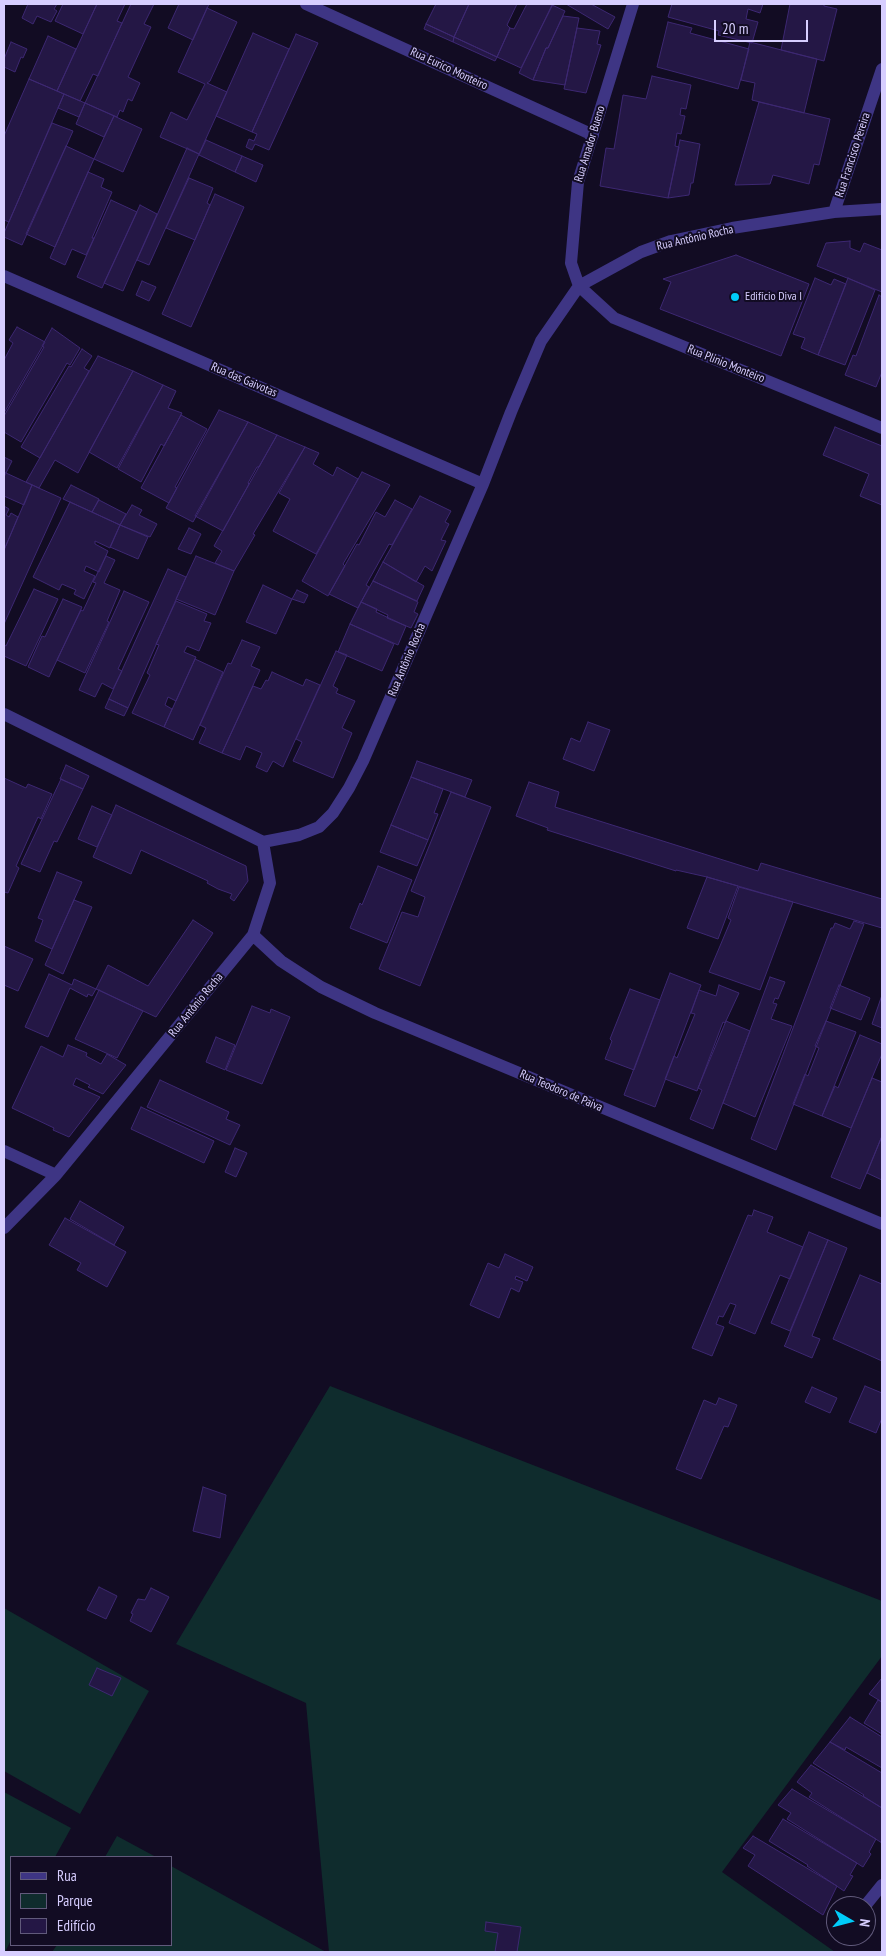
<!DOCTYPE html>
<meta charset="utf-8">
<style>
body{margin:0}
#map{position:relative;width:886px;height:1956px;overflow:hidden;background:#120c23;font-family:"PT Sans Narrow",sans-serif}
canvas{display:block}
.frame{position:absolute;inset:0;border:5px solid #d7ceff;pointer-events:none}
.legend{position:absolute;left:10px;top:1856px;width:162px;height:90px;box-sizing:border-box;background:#120c23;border:1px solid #615a7b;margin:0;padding:6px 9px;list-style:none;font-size:15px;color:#d7ceff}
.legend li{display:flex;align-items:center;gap:10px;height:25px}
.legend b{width:25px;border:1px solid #615a7b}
.north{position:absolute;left:826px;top:1896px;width:50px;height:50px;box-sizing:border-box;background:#120c23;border:1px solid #615a7b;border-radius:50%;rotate:98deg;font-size:14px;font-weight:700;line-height:20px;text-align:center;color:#d7ceff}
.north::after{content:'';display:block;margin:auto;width:18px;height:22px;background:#00ccf9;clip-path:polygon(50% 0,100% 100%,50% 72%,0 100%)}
.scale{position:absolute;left:714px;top:20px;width:94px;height:22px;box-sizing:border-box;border:2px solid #d7ceff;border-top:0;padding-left:6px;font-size:15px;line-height:18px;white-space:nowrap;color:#d7ceff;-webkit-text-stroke:4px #120c23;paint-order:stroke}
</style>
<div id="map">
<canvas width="886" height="1956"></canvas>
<div class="frame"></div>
<ul class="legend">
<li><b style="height:6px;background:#3e3584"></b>Rua</li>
<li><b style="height:14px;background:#0f2c2d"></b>Parque</li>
<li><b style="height:14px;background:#241745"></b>Edifício</li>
</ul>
<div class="north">N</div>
<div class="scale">20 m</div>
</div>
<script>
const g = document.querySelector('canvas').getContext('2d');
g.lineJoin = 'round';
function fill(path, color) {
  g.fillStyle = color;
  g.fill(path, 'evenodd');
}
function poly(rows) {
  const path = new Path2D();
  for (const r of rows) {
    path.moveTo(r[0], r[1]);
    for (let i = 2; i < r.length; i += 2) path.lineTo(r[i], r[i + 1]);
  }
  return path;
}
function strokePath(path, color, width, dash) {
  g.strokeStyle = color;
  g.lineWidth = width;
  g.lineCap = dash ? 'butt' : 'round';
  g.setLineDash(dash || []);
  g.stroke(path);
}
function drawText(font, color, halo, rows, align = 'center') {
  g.font = font + ' "PT Sans Narrow",sans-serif';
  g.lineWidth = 4;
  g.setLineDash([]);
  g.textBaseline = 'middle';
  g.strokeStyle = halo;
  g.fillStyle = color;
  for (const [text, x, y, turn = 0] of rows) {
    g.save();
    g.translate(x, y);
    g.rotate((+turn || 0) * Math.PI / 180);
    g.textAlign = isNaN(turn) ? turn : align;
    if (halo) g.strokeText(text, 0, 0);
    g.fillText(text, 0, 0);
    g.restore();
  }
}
const green = poly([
 [330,1386,882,1601,882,1656,722,1872,835,1952,329,1952,306,1703,176,1644],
 [4,1608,149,1691,80,1814,4,1771],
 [4,1792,71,1828,55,1857,11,1857,11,1940,5,1952],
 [117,1836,156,1857,105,1857],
 [171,1866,326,1952,52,1952,57,1945,171,1945]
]);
const building = poly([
 [28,4,57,4,54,9,57,11,51,22,37,16,33,24,22,18,28,4],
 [63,4,97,4,83,34,55,21,63,4],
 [97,4,125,4,117,21,122,23,98,76,93,74,80,101,57,91,97,4],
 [131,4,154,4,144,24,151,27,128,77,140,83,132,101,128,99,123,112,120,110,117,117,85,103,131,4],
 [179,4,209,4,193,40,168,28,179,4],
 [436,4,469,4,454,37,426,24,436,4],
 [469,4,517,4,507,25,510,28,497,57,454,37,469,4],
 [527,4,553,4,521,68,497,57,510,28,514,29,527,4],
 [566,4,591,4,615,17,608,29,566,4],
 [672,4,763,4,760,13,748,9,746,19,758,22,752,43,718,35,719,31,668,17,672,4],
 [790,4,824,4,824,6,837,9,824,61,781,50,790,4],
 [552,5,565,11,548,48,546,48,533,80,519,73,552,5],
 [207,8,237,22,210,81,207,83,227,92,199,154,160,137,171,112,187,120,205,84,178,72,207,8],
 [563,16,579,18,565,85,533,80,546,48,548,48,563,16],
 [668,22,692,28,690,33,749,49,738,89,657,67,668,22],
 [426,24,454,37,453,42,424,29,426,24],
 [577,28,600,31,597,44,601,45,586,93,564,89,577,28],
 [253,33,289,49,252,132,216,116,253,33],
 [296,34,318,43,269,150,255,144,252,150,246,147,249,139,254,141,257,134,252,132,296,34],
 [48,36,76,49,57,91,29,79,48,36],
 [454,37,497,57,495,61,453,42,454,37],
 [11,42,27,49,23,58,21,57,15,72,4,67,4,59,11,42],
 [750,42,817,59,804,113,752,100,755,83,741,80,750,42],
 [652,76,691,85,686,109,681,108,680,115,685,116,681,134,677,133,675,146,679,147,668,198,600,186,606,148,614,149,623,95,646,99,652,76],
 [29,79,64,94,9,222,4,220,4,136,29,79],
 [64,94,85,103,79,117,58,108,64,94],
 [759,102,830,119,819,165,814,164,809,184,773,175,770,184,735,185,759,102],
 [85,103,114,116,104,137,76,124,85,103],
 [114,116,142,129,123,172,94,159,114,116],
 [52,123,73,131,22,245,4,237,4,233,52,123],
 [206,140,242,156,235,172,199,155,206,140],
 [680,140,700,144,693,183,691,183,689,195,668,198,680,140],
 [66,146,94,159,55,247,26,234,66,146],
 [187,148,199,154,149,265,137,260,187,148],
 [242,156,263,165,256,182,235,172,242,156],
 [88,172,104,179,101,187,112,192,92,238,94,238,86,255,72,249,65,265,50,258,88,172],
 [189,178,213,188,207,203,210,205,195,240,166,228,189,178],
 [215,194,244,207,191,327,162,314,215,194],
 [111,200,137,212,102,288,77,277,111,200],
 [140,205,157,214,123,291,104,283,140,205],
 [850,241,850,248,860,252,864,243,882,250,882,292,817,266,826,243,850,241],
 [736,255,809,284,781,356,660,309,671,282,663,279,736,255],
 [815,278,831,285,834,279,846,284,818,355,801,348,805,338,793,334,815,278],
 [848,278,875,290,845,365,818,355,848,278],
 [142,281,156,287,149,301,136,295,142,281],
 [879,295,882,297,882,372,876,387,845,375,853,355,856,356,879,295],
 [17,327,45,342,4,413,4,360,13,343,9,340,17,327],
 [52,328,80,348,70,365,67,363,21,442,4,432,4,416,44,347,42,346,52,328],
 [82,349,92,356,84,368,89,371,40,458,21,447,69,366,71,367,82,349],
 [98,356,133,371,78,473,55,460,39,488,26,482,98,356],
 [133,371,163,385,117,468,89,452,133,371],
 [163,385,176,391,168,408,182,413,164,446,161,444,141,482,118,469,163,385],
 [219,410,248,422,193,522,166,508,219,410],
 [181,415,207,429,175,487,177,488,169,503,141,488,181,415],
 [248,422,277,435,259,467,257,467,248,483,249,484,223,531,195,516,248,422],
 [835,427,882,446,882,505,860,496,869,474,823,455,835,427],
 [277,435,305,447,253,534,255,535,234,571,215,563,222,551,214,546,277,435],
 [305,447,319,453,313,464,333,476,337,467,358,479,316,554,273,531,290,499,279,493,305,447],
 [4,457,12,461,6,473,4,472,4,457],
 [362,472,390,485,343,564,345,566,328,596,302,581,362,472],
 [6,473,32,485,24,505,4,496,4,477,6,473],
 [32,485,61,498,4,624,4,550,32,485],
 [71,485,99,499,92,512,63,499,71,485],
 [420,496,451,511,445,522,449,524,441,540,446,541,432,571,425,566,416,582,383,562,420,496],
 [99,500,126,514,120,525,92,512,99,500],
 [395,500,412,509,392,545,389,544,366,585,369,587,358,608,329,594,357,544,359,545,376,512,385,517,395,500],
 [70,502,120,525,110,548,95,541,95,544,108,551,99,572,86,566,84,571,95,576,84,599,74,594,76,590,62,584,59,590,33,577,70,502],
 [132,505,142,510,139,515,157,524,150,537,120,525,132,505],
 [4,506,9,509,6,515,9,517,11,513,18,517,4,550,4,506],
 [120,525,148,537,138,559,110,547,120,525],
 [189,528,201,534,191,554,178,549,189,528],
 [106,556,115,560,104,583,120,590,107,621,109,622,85,673,57,660,81,610,83,611,96,583,93,582,106,556],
 [196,556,234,571,215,615,176,599,196,556],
 [383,562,424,586,417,601,373,581,383,562],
 [168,569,186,577,128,708,109,699,168,569],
 [373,581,418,602,414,612,418,614,411,628,387,618,388,615,361,602,373,581],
 [263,585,292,599,276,634,246,622,263,585],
 [34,589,58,599,26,666,4,656,4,645,6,646,34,589],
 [297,590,308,595,304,603,292,599,297,590],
 [124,591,149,602,118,669,122,671,113,689,102,683,95,697,79,690,124,591],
 [63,599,82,607,49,677,28,667,42,636,45,637,63,599],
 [176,601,207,614,204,621,211,623,199,651,187,646,184,652,196,657,176,701,168,697,165,705,172,709,164,727,132,713,150,675,147,673,159,645,156,644,176,601],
 [361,602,377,609,376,612,406,626,398,645,350,624,361,602],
 [350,624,394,644,382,671,338,652,350,624],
 [242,640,260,647,251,666,260,670,222,753,199,743,206,728,200,725,228,663,231,664,242,640],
 [336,651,347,655,333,686,338,689,336,693,355,701,342,728,352,733,333,778,293,761,302,742,296,739,336,651],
 [195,659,223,672,193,740,164,727,195,659],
 [272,672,303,686,306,679,320,685,283,767,273,761,267,772,256,767,262,753,246,746,240,760,222,753,253,686,261,689,266,680,268,681,272,672],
 [109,699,128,708,124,716,105,708,109,699],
 [588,722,610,730,594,771,563,759,571,738,580,742,588,722],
 [417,761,472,780,465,797,411,777,417,761],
 [66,765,89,776,83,789,60,779,66,765],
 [411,777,443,789,434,813,438,814,428,840,391,825,411,777],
 [4,778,26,788,28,784,52,794,41,819,38,817,33,828,16,866,19,868,8,893,4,892,4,778],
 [61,779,83,789,57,842,54,841,40,872,21,864,61,779],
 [529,782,559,792,555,807,758,871,761,863,882,899,882,928,707,877,676,870,676,871,547,830,548,828,516,816,529,782],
 [451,792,491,807,420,986,379,969,402,912,418,917,425,897,411,891,451,792],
 [116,805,246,866,248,881,234,901,230,898,232,894,218,889,207,883,208,881,141,850,131,874,93,857,116,805],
 [92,806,112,815,97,847,78,839,92,806],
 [391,825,428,840,417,866,380,852,391,825],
 [378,866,412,880,387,943,350,928,360,903,362,905,378,866],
 [57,872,82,882,52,949,35,941,43,920,38,918,57,872],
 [707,877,738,886,718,939,687,928,707,877],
 [739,887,793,902,760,990,709,972,731,920,728,918,739,887],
 [74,900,92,907,63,974,45,965,74,900],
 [193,920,213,933,156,1017,96,989,108,965,148,986,193,920],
 [854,921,864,924,776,1150,751,1139,831,928,833,928,835,923,850,929,854,921],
 [4,946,33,959,18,991,4,985,4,946],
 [670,973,701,985,655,1107,624,1095,670,973],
 [49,974,72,985,74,979,96,989,92,996,88,994,87,997,70,988,48,1037,25,1027,49,974],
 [770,977,785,982,778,999,775,998,773,1003,777,1004,771,1019,792,1026,755,1117,723,1103,770,977],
 [719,985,739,993,725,1023,723,1022,697,1091,665,1079,674,1056,677,1058,695,1014,691,1013,699,990,716,996,719,985],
 [839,985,870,998,861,1020,830,1008,839,985],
 [630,989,660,1000,634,1070,605,1059,612,1041,610,1039,630,989],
 [99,990,143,1011,117,1058,75,1039,99,990],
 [882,995,882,1028,872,1024,882,995],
 [252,1006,270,1013,271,1009,290,1017,262,1084,226,1070,252,1006],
 [726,1021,750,1031,713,1129,690,1119,702,1090,698,1088,726,1021],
 [826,1021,856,1032,822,1116,793,1104,805,1074,808,1076,819,1048,815,1046,826,1021],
 [860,1035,882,1044,882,1054,851,1128,822,1116,835,1086,838,1088,860,1035],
 [216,1037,235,1045,225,1070,206,1062,216,1037],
 [68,1045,87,1053,86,1056,101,1064,107,1054,126,1065,103,1094,88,1087,90,1085,76,1078,73,1085,100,1097,69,1137,53,1130,54,1128,12,1108,41,1046,63,1057,68,1045],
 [872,1078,882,1082,882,1136,860,1189,831,1177,872,1078],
 [160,1080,229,1112,226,1119,240,1125,230,1145,147,1107,160,1080],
 [141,1107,214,1141,204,1163,131,1129,141,1107],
 [882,1136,882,1180,867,1173,882,1136],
 [235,1148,247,1153,236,1177,225,1172,235,1148],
 [80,1201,124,1227,114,1245,70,1219,80,1201],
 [754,1210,773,1217,767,1232,803,1247,790,1279,780,1275,755,1334,729,1323,736,1305,730,1303,723,1317,719,1316,716,1324,724,1327,712,1356,692,1348,748,1215,752,1216,754,1210],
 [65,1218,126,1252,107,1287,77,1270,81,1263,49,1245,65,1218],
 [809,1232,828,1240,790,1331,771,1323,809,1232],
 [828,1240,847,1248,812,1336,820,1339,812,1358,784,1346,785,1345,828,1240],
 [505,1254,533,1267,527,1281,516,1276,515,1279,523,1282,519,1292,511,1288,499,1318,470,1305,488,1263,499,1268,505,1254],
 [860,1275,882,1284,882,1361,833,1339,860,1275],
 [865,1386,882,1393,882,1418,876,1433,849,1422,865,1386],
 [812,1387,837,1398,830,1413,805,1402,812,1387],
 [719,1398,737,1405,728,1427,724,1426,701,1479,676,1469,704,1400,716,1405,719,1398],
 [203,1487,226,1495,220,1538,193,1531,203,1487],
 [99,1587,117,1596,106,1619,87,1610,99,1587],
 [151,1588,169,1597,151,1632,130,1621,133,1614,131,1613,138,1599,145,1600,151,1588],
 [97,1668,121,1678,112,1696,89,1685,97,1668],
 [882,1678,882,1702,869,1694,882,1678],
 [878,1700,882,1702,882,1734,864,1723,878,1700],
 [850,1717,882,1737,882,1768,846,1747,845,1750,830,1742,850,1717],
 [830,1742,882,1773,882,1808,863,1796,864,1795,813,1763,830,1742],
 [811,1765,882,1808,882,1843,809,1797,812,1793,797,1782,811,1765],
 [792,1789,876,1839,869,1852,871,1854,863,1867,787,1819,791,1813,778,1805,792,1789],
 [783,1819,857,1863,850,1875,853,1876,844,1891,807,1866,808,1865,769,1841,783,1819],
 [753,1836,837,1886,823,1915,748,1866,755,1855,743,1848,753,1836],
 [486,1922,521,1927,517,1952,495,1952,498,1933,485,1931,486,1922]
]);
const minor = poly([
 [306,4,593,135],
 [633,4,578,182,571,263,579,286,614,318,882,428],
 [834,212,882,69],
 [4,276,483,484],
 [4,714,263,842],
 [253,935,281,961,321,987,375,1013,882,1224],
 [4,1151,56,1175],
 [4,1228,56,1175,253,935,270,883,263,842,299,835,319,827,333,813,349,788,363,761,483,484,511,412,541,341,579,286,641,252,671,241,732,228,834,212,882,209],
 [865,1906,882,1885]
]);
const markers = [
 [735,297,5,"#00ccf9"]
];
const streetNames = [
 ["Rua Eurico Monteiro",449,69,25],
 ["Rua Amador Bueno",590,144,-73],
 ["Rua Francisco Pereira",853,155,-72],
 ["Rua Antônio Rocha",695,238,-13],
 ["Rua Plinio Monteiro",726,364,22],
 ["Rua das Gaivotas",244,380,23],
 ["Rua Antônio Rocha",407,660,-67],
 ["Rua Antônio Rocha",196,1005,-51],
 ["Rua Teodoro de Paiva",561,1091,23]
];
const poiNames = [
 ["Edifício Diva I",745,297]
];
fill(green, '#0f2c2d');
fill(building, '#241745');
strokePath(building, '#3d2872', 1);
strokePath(minor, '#3e3584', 12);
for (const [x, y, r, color] of markers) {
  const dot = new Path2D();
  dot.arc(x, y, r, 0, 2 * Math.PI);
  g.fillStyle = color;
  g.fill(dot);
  strokePath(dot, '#120c23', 2);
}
drawText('12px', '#d7ceff', '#120c23', streetNames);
drawText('12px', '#d7ceff', '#120c23', poiNames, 'left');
</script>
